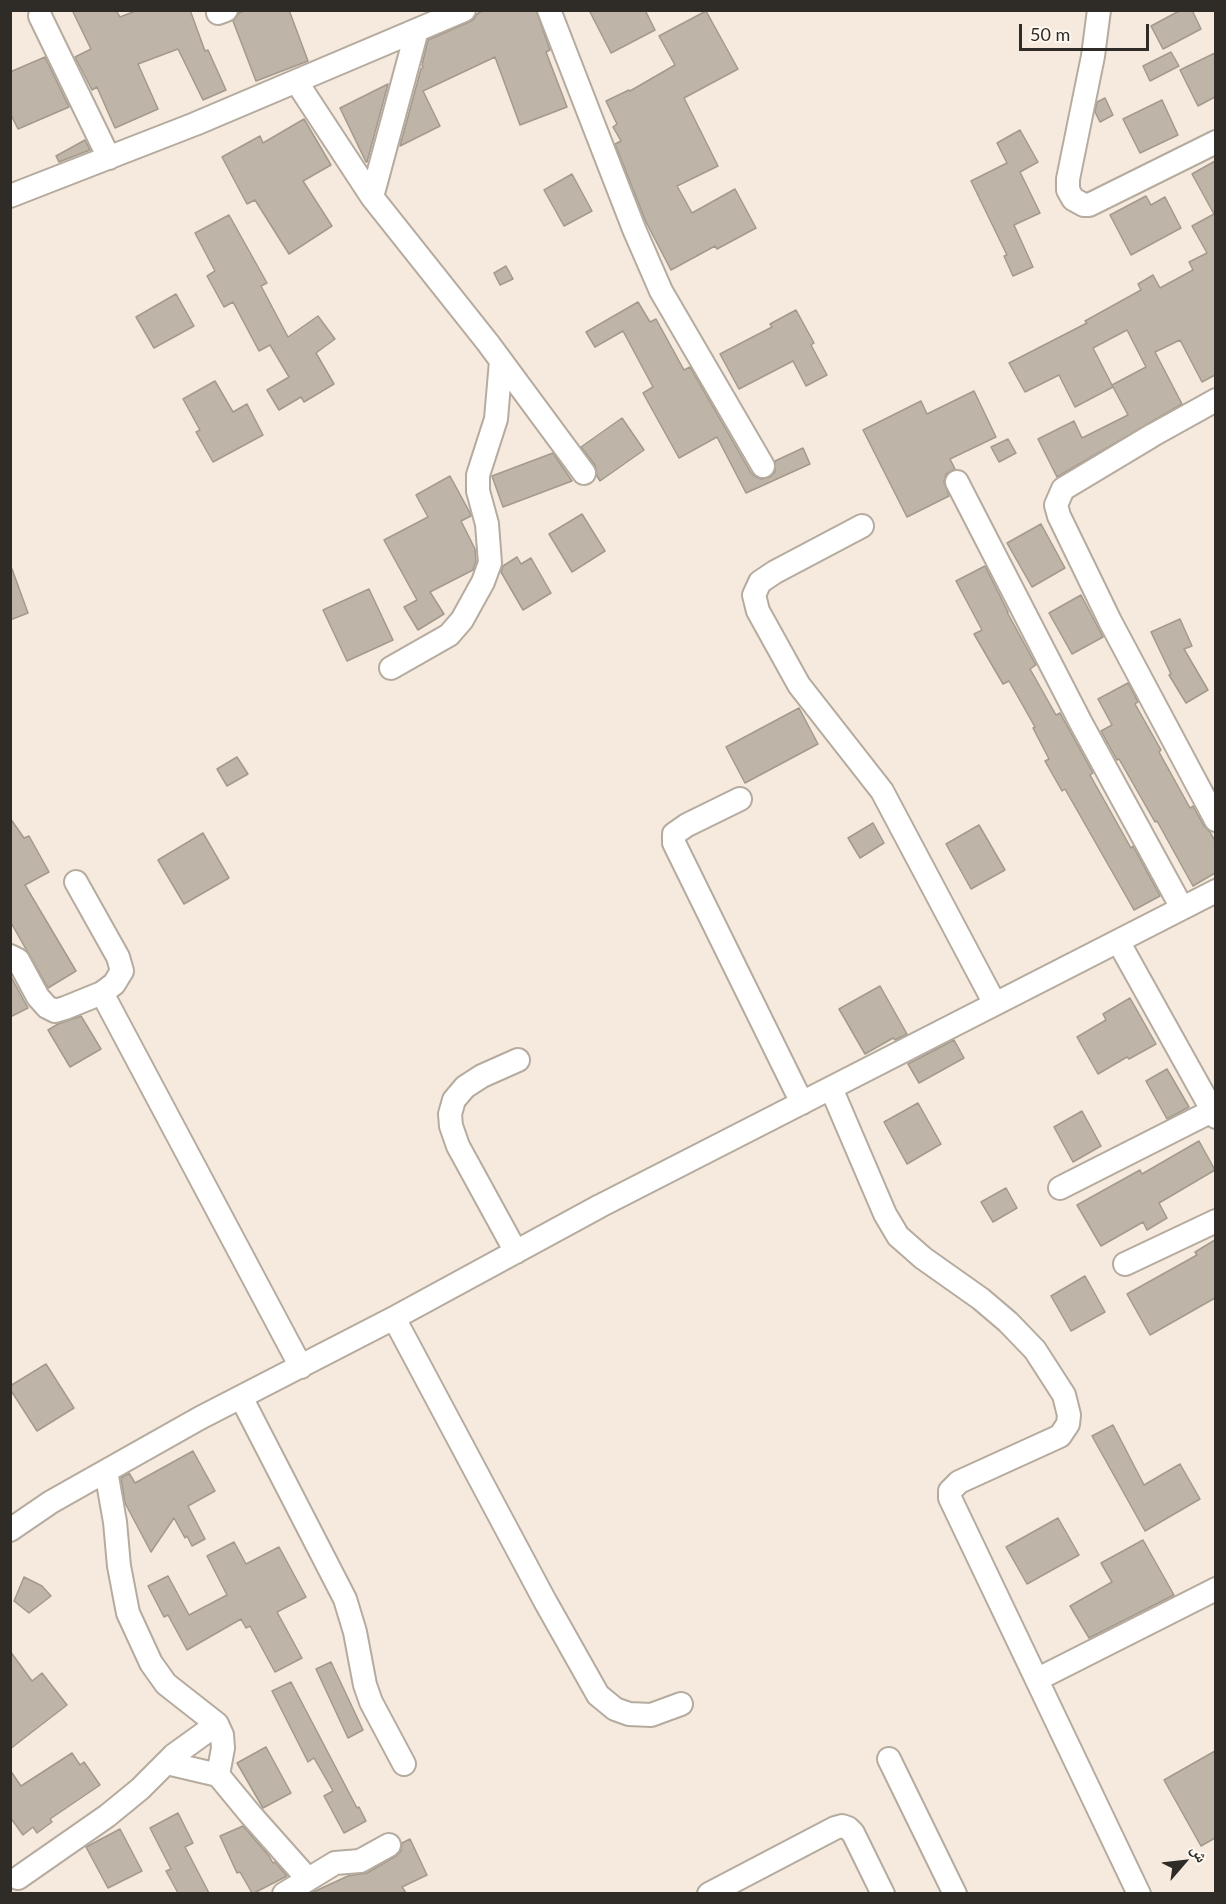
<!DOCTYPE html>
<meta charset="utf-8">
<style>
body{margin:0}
#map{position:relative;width:1226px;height:1904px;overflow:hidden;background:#f5eadd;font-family:Lato,"Noto Naskh Arabic",sans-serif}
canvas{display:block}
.frame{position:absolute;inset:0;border:12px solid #2f2b26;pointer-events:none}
.north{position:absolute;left:1154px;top:1832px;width:60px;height:60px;-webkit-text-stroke:4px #fff8f0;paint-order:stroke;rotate:62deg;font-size:16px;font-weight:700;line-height:24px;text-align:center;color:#2f2b26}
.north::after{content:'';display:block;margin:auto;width:21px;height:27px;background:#2f2b26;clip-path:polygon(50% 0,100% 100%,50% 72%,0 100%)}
.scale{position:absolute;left:1019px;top:24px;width:130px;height:27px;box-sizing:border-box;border:3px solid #2f2b26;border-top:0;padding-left:8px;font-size:18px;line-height:21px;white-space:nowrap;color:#2f2b26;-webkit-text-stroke:4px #fff8f0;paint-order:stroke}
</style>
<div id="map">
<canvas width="1226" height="1904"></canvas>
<div class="frame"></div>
<div class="north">ش</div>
<div class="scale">50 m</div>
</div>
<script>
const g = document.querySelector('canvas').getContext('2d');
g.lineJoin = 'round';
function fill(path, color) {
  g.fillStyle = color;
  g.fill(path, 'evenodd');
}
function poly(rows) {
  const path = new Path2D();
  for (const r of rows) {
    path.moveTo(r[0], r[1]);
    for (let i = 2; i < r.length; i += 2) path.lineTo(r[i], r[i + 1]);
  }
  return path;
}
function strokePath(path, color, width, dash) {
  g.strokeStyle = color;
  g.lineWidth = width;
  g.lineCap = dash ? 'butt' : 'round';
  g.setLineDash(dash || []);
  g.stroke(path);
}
const building = poly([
 [72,10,116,10,120,17,138,10,190,10,205,51,208,50,226,90,203,100,178,49,138,64,158,109,115,128,97,87,92,90,75,57,91,49,72,10],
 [246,10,289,10,308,61,256,81,233,21,239,13,246,10],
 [484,10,536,10,550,50,546,52,567,107,520,125,495,57,423,91,440,126,400,146,421,69,423,67,422,65,428,40,469,22,474,19,477,14,484,10],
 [589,10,645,10,655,30,611,53,589,10],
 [1181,10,1192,10,1201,29,1163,49,1151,26,1181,10],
 [706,11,738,69,684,98,718,166,677,186,692,213,735,189,756,228,717,249,715,246,671,270,646,222,615,144,621,141,613,127,617,124,606,101,629,90,630,91,675,65,659,36,706,11],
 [1171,52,1179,66,1150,81,1143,66,1171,52],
 [1215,53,1215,97,1198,106,1180,70,1215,53],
 [45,57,69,107,18,129,10,113,10,72,45,57],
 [388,84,367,162,366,162,340,108,388,84],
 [1105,98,1113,115,1100,122,1095,112,1097,102,1105,98],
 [1162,100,1178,135,1140,153,1123,119,1162,100],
 [304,119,331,165,303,181,332,226,289,254,255,200,247,204,222,157,260,136,263,143,304,119],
 [1020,130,1038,162,1020,172,1040,213,1014,225,1033,267,1013,276,1004,256,1007,255,971,181,1007,163,997,143,1020,130],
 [85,140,90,150,59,162,56,156,85,140],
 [1215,161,1215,375,1202,382,1180,340,1155,352,1182,404,1057,477,1038,439,1074,421,1082,438,1128,415,1112,385,1146,367,1127,330,1093,348,1113,387,1075,407,1059,375,1025,392,1009,363,1087,323,1085,321,1141,290,1138,284,1153,275,1160,288,1193,270,1189,262,1207,253,1192,226,1214,214,1192,174,1215,161],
 [572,174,592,211,564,226,544,190,572,174],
 [1146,196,1151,205,1165,197,1181,228,1131,255,1110,215,1146,196],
 [229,215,267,283,261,286,288,337,318,316,335,339,316,353,334,384,304,402,301,397,279,410,267,390,289,377,270,345,259,351,233,302,224,307,207,276,215,271,195,233,229,215],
 [506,266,513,279,500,285,494,273,506,266],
 [176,294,194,326,154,348,136,317,176,294],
 [638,302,650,322,656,319,684,370,690,367,751,473,756,477,762,479,770,477,775,472,775,461,803,448,810,464,746,493,717,437,679,458,643,393,653,387,623,331,595,347,586,332,638,302],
 [796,310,814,343,811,345,827,375,806,386,793,361,739,389,720,354,772,327,770,324,796,310],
 [215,381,233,412,247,404,263,435,213,462,196,432,200,430,183,399,215,381],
 [974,391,996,437,950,459,955,469,946,474,944,482,949,496,907,517,863,430,921,401,927,414,974,391],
 [622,418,644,450,600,481,597,476,595,465,581,447,622,418],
 [1008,439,1016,453,999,462,991,447,1008,439],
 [553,453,572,481,503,507,492,476,553,453],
 [450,476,469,511,471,516,461,521,475,549,476,561,473,570,430,592,444,614,418,630,404,607,417,600,384,540,428,517,416,495,450,476],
 [582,514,605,551,572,572,549,534,582,514],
 [1041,524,1065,568,1032,587,1007,543,1041,524],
 [517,557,521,564,531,558,551,593,523,610,501,572,503,566,517,557],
 [985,566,1008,612,1007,612,1036,665,1030,669,1056,715,1060,713,1093,773,1090,775,1131,848,1133,846,1160,896,1134,910,1065,789,1062,791,1045,761,1049,759,1033,728,1035,727,1009,681,1003,684,974,634,982,630,956,581,985,566],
 [10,569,12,569,28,613,10,620,10,569],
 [369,589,393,640,347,661,323,610,369,589],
 [1081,595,1103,637,1072,654,1049,613,1081,595],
 [1180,619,1192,646,1184,649,1208,690,1186,703,1169,675,1171,674,1151,632,1180,619],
 [1128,683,1138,702,1135,704,1161,750,1159,752,1190,808,1193,806,1204,826,1210,832,1215,841,1215,873,1193,886,1157,821,1155,822,1119,759,1117,760,1101,731,1112,725,1098,699,1128,683],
 [799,708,818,744,745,783,726,747,799,708],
 [237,757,248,774,227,786,217,769,237,757],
 [10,818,24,838,29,836,49,872,25,885,76,971,48,988,10,921,10,818],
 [873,823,884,843,860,858,848,838,873,823],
 [979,825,1005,870,971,889,946,844,979,825],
 [203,833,229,878,184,904,158,860,203,833],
 [10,975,28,1008,10,1017,10,975],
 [880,986,907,1034,895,1040,893,1038,865,1054,839,1009,880,986],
 [1130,998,1156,1044,1129,1059,1127,1057,1098,1074,1077,1037,1106,1020,1103,1014,1130,998],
 [81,1016,101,1049,70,1067,48,1030,58,1024,81,1016],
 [954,1040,964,1058,919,1083,908,1064,954,1040],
 [1167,1069,1189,1107,1167,1119,1146,1081,1167,1069],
 [918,1103,941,1144,907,1164,884,1122,918,1103],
 [1082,1111,1101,1146,1073,1162,1054,1127,1082,1111],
 [1199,1141,1215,1170,1159,1203,1167,1218,1147,1230,1143,1222,1101,1246,1077,1205,1140,1170,1142,1174,1199,1141],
 [1006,1188,1017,1208,993,1222,981,1202,1006,1188],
 [1215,1240,1215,1298,1150,1335,1127,1294,1197,1255,1195,1252,1215,1240],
 [1085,1276,1105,1312,1071,1331,1051,1296,1085,1276],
 [46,1364,74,1408,37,1431,10,1389,10,1386,46,1364],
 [1113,1425,1144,1485,1180,1464,1200,1499,1145,1531,1092,1436,1113,1425],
 [193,1451,215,1491,188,1506,205,1539,192,1546,187,1536,185,1538,174,1518,151,1552,125,1503,121,1478,129,1473,135,1483,193,1451],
 [1058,1518,1079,1555,1027,1584,1006,1547,1058,1518],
 [1143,1540,1174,1595,1089,1638,1070,1606,1112,1582,1101,1563,1143,1540],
 [234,1542,246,1564,279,1547,306,1597,277,1612,302,1658,275,1672,250,1626,246,1628,241,1619,187,1650,168,1615,164,1617,148,1586,168,1576,189,1615,227,1595,207,1556,234,1542],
 [24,1577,42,1586,51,1596,29,1613,14,1601,24,1577],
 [10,1651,32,1681,42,1673,67,1705,10,1749,10,1651],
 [331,1662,363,1730,348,1738,316,1669,331,1662],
 [291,1682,357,1808,359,1807,366,1821,344,1833,324,1796,333,1791,314,1758,308,1762,272,1691,291,1682],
 [266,1747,291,1793,263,1808,237,1763,266,1747],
 [1215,1751,1215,1838,1201,1846,1164,1780,1215,1751],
 [72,1753,80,1765,84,1762,100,1785,50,1819,52,1822,37,1833,33,1827,23,1835,10,1817,10,1770,21,1786,72,1753],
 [178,1813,193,1843,185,1847,209,1893,178,1893,166,1871,171,1869,150,1828,178,1813],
 [243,1826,269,1856,273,1863,275,1862,287,1876,254,1893,252,1893,240,1872,237,1873,220,1836,243,1826],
 [120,1829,142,1871,108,1888,86,1847,120,1829],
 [410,1839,427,1875,402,1887,406,1893,311,1893,348,1876,367,1873,396,1856,401,1851,402,1843,410,1839]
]);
const minor = poly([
 [549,10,634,229,661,291,763,466],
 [1099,10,1093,56,1068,179,1068,190,1073,199,1084,205,1089,205,1216,142],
 [218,13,226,10],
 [40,16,109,158],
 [296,81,372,197,488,343,584,473],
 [10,196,195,124,464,10],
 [372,197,417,30],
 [1216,400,1153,435,1063,489,1056,505,1059,516,1110,621,1216,820],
 [957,482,1081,723,1182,908],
 [862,526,775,572,760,582,754,595,758,611,799,685,882,791,995,1004],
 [391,668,449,635,462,620,483,582,490,563,487,524,478,491,478,475,496,419,501,361],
 [740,799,687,825,674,834,674,843,802,1103],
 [1118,941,1216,1117],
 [10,956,18,960,38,997,47,1007,55,1011,65,1008,102,993,114,984,122,971,118,957,76,882],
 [102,993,301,1367],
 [831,1088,885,1214,898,1236,923,1258,981,1299,1008,1322,1035,1350,1064,1395,1069,1415,1068,1424,1060,1436,959,1482,950,1491,950,1498,1139,1894],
 [1060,1188,1212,1111],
 [516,1252,458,1146,451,1126,450,1114,454,1100,465,1087,482,1076,518,1060],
 [1125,1264,1216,1221],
 [394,1318,545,1601,598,1695,615,1709,629,1714,651,1715,681,1704],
 [241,1397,345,1599,355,1632,365,1685,371,1702,404,1764],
 [106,1471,115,1522,119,1566,128,1613,151,1663,166,1684,217,1724,222,1735,223,1748,218,1775,251,1815,307,1878],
 [10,1530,51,1502,200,1418,394,1318,600,1206,1216,891],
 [1038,1679,1216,1589],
 [889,1759,955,1894],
 [167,1763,218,1775],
 [18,1878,107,1816,140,1789,174,1755,217,1724],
 [284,1894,335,1863,360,1861,389,1845],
 [709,1894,835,1828,842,1826,848,1828,853,1833,883,1894]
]);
fill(building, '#beb4a7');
strokePath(building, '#a3998c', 1.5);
strokePath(minor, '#b5ab9e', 26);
strokePath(minor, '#fff', 22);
</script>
